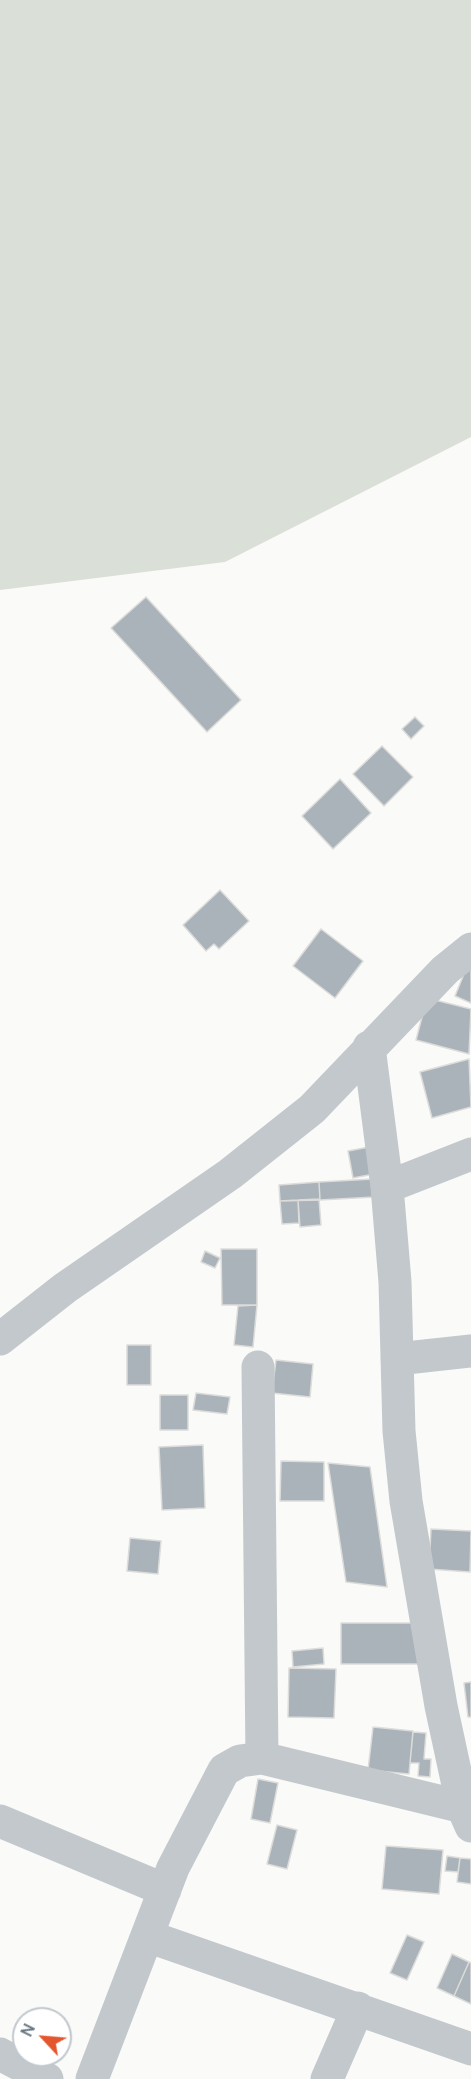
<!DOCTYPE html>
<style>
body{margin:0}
#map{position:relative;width:471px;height:2079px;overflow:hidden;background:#fafaf8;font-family:Manrope,sans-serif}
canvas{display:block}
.north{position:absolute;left:12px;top:2007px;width:60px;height:60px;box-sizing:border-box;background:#fff;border:2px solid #c1c8cd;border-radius:50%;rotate:296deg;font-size:16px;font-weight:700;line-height:24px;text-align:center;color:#657683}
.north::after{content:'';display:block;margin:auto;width:21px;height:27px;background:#e4572e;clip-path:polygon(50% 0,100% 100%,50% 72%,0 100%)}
</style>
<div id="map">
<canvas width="471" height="2079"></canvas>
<div class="north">N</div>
</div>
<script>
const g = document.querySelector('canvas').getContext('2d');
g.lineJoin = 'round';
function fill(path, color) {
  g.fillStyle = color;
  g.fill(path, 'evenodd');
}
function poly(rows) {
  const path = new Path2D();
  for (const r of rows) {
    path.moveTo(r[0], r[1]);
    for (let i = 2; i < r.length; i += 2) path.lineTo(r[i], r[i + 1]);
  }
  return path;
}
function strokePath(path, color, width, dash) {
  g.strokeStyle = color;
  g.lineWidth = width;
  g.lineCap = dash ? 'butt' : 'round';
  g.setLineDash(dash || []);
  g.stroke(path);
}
const green = poly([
 [0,0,471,0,471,437,225,562,0,590]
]);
const building = poly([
 [146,597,241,700,207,732,111,628,146,597],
 [415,717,424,726,411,739,402,729,415,717],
 [382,746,413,777,384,806,353,774,382,746],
 [340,779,371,813,333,849,302,816,340,779],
 [220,890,249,921,219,949,214,944,206,951,183,925,220,890],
 [321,929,363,961,335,998,293,966,321,929],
 [468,964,471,965,471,1003,455,996,468,964],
 [427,998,471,1009,469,1054,416,1040,427,998],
 [469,1059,471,1107,432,1118,420,1072,469,1059],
 [369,1147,374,1174,353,1178,348,1151,369,1147],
 [373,1179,374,1197,320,1200,319,1182,373,1179],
 [319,1182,320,1200,280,1201,279,1185,319,1182],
 [319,1199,321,1225,300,1227,298,1200,319,1199],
 [298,1200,299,1223,282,1224,280,1201,298,1200],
 [221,1249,257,1249,257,1305,222,1305,221,1249],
 [205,1251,220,1258,215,1268,201,1262,205,1251],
 [257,1305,253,1347,234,1345,238,1306,257,1305],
 [127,1345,151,1345,151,1385,127,1385,127,1345],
 [276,1360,313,1364,310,1397,272,1393,276,1360],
 [196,1393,230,1397,227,1414,193,1410,196,1393],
 [160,1395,188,1395,188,1430,160,1430,160,1395],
 [203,1445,205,1508,162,1510,159,1447,203,1445],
 [281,1461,324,1462,324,1501,280,1501,281,1461],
 [328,1463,370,1467,387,1587,346,1582,328,1463],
 [431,1529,471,1531,470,1572,429,1569,431,1529],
 [130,1538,161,1541,158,1574,127,1571,130,1538],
 [341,1623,423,1623,422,1664,341,1664,341,1623],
 [323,1648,324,1664,293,1667,292,1651,323,1648],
 [289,1668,336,1669,334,1718,288,1717,289,1668],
 [471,1682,471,1717,468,1717,464,1683,471,1682],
 [373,1727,413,1731,409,1774,368,1770,373,1727],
 [413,1732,426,1733,424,1759,431,1759,430,1777,418,1776,419,1763,410,1763,413,1732],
 [258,1779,278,1783,270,1823,251,1819,258,1779],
 [277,1825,297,1830,287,1869,267,1864,277,1825],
 [386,1846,443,1850,439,1894,382,1889,386,1846],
 [447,1856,460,1858,458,1872,445,1871,447,1856],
 [460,1858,471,1859,471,1884,457,1882,460,1858],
 [407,1935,424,1942,407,1980,390,1973,407,1935],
 [452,1954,469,1962,454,1996,437,1988,452,1954],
 [469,1962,471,1963,471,2004,454,1996,469,1962]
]);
const minor = poly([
 [369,1047,387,1187,395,1282,399,1431,406,1501,441,1706,463,1808,471,1826],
 [387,1187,471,1154],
 [0,1339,65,1288,230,1174,312,1109,445,970,471,949],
 [397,1359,471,1351],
 [258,1367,262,1758],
 [0,1821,165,1890],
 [147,1936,471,2049],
 [0,2054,47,2079],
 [92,2079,173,1868,224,1770,240,1761,262,1758,471,1809],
 [327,2079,358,2008]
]);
fill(green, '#dadfd7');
fill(building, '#aab3b9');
strokePath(building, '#dcdcda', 1.5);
strokePath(minor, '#c3c8cc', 33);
</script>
